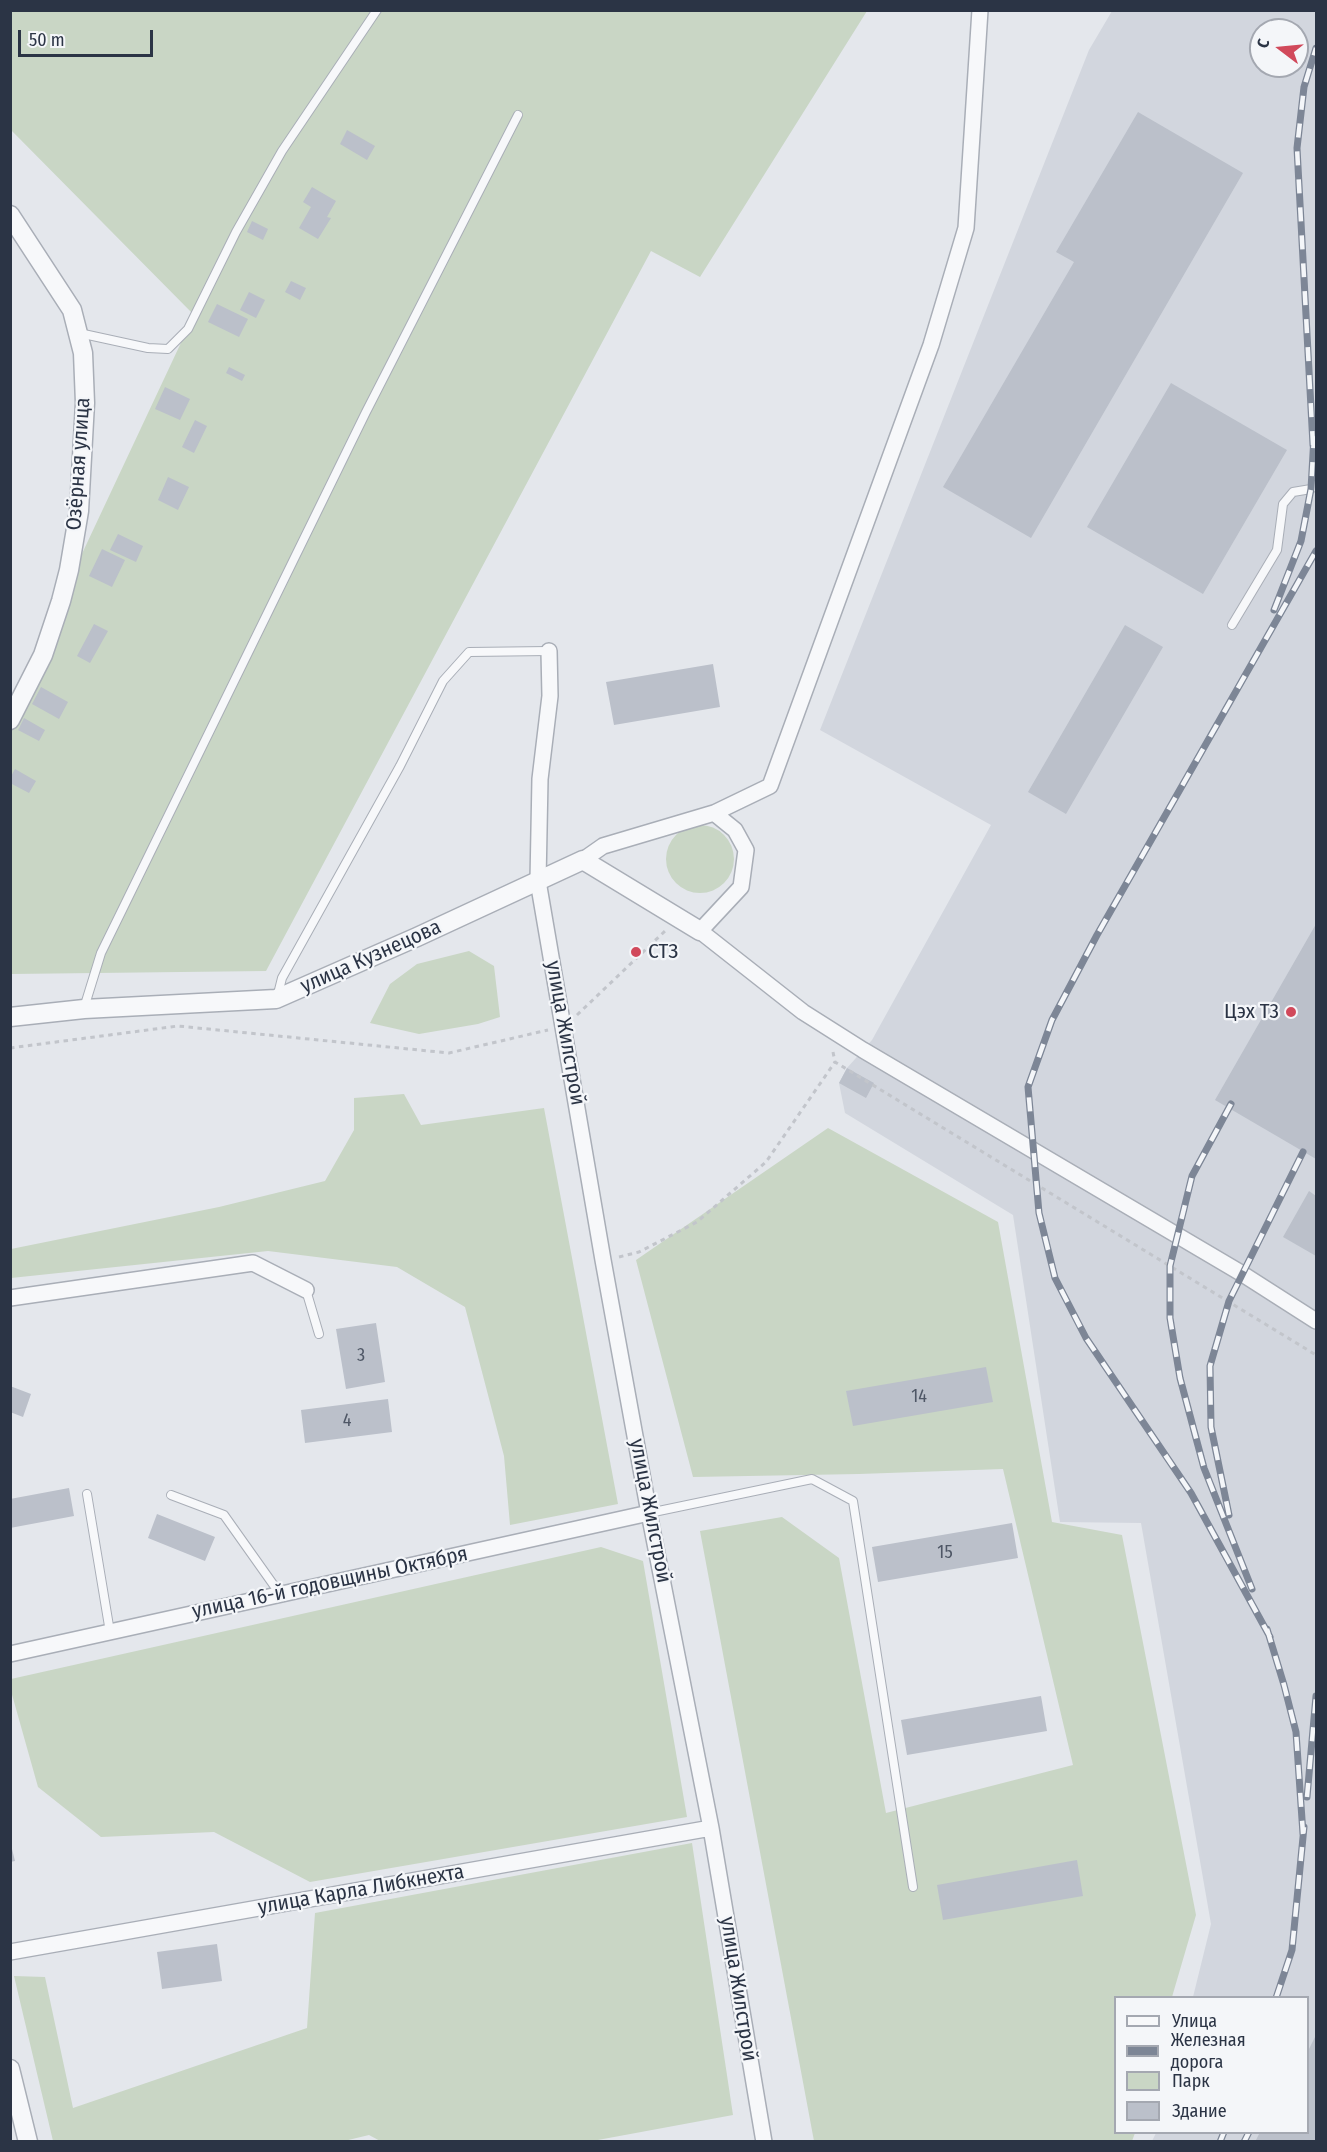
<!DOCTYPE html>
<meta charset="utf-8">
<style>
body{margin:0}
#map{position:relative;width:1327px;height:2152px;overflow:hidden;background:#e4e7ec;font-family:"Fira Sans Condensed",sans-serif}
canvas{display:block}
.frame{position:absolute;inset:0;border:12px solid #2b3445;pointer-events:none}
.legend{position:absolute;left:1114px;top:1996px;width:195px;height:138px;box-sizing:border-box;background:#f4f6f9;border:2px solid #a4a8b1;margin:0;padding:8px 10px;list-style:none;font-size:18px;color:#2b3445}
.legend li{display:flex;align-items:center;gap:12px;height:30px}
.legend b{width:30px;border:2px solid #a4a8b1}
.north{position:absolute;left:1249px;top:18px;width:60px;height:60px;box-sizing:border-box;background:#f4f6f9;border:2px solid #a4a8b1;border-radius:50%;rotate:286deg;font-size:16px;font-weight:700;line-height:24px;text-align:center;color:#2b3445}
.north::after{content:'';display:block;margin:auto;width:21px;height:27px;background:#d1495b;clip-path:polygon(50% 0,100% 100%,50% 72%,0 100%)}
.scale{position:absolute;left:18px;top:30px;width:135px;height:27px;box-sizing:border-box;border:3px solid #2b3445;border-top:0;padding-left:8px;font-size:18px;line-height:21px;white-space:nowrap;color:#2b3445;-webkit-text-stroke:4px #f4f6f9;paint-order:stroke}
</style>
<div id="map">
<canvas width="1327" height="2152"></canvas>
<div class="frame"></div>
<ul class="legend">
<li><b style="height:8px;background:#f7f8fa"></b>Улица</li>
<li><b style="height:8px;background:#7d8696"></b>Железная дорога</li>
<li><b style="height:16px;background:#c9d6c5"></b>Парк</li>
<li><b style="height:16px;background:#bbc0ca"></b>Здание</li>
</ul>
<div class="north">С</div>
<div class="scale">50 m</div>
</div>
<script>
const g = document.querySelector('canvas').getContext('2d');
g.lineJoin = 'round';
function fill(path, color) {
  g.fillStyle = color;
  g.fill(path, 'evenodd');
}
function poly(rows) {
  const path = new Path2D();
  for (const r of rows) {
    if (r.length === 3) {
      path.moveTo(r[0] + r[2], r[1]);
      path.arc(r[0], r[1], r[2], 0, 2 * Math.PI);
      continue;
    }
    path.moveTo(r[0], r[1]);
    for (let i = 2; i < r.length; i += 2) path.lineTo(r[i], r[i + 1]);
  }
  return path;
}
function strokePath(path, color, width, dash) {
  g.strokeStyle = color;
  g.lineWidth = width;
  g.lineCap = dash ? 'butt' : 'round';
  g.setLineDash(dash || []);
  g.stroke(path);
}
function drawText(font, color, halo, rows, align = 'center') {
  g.font = font + ' "Fira Sans Condensed",sans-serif';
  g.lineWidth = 4.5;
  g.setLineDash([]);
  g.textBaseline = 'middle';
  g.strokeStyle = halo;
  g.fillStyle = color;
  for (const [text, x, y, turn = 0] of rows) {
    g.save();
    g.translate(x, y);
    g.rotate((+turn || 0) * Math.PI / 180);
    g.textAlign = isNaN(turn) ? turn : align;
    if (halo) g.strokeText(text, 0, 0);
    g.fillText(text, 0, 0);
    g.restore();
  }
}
const built = poly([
 [1112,11,1316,11,1316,2141,1152,2141,1156,2133,1308,2132,1308,1998,1193,1997,1211,1924,1141,1523,1060,1522,1013,1215,845,1113,839,1083,847,1068,872,1040,991,825,820,730,1089,50],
 [1261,30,1297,30,1297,66,1261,66]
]);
const green = poly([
 [10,11,867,11,700,277,651,251,266,971,11,974,11,705,194,315,11,130],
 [700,859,34],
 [469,951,494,966,500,1017,478,1024,419,1034,370,1023,390,984,417,964],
 [404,1094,421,1125,544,1108,618,1504,510,1525,504,1456,465,1307,397,1267,268,1251,11,1278,11,1249,219,1207,325,1181,354,1130,354,1098],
 [828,1128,998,1222,1052,1522,1122,1535,1196,1915,1172,1997,1116,1998,1116,2132,1135,2133,1132,2141,814,2141,700,1531,782,1517,839,1558,886,1813,1073,1765,1003,1469,859,1474,693,1477,636,1260],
 [601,1547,643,1561,687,1817,310,1882,214,1832,101,1837,38,1787,11,1691,11,1679],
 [692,1843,733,2115,587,2142,382,2142,369,2135,340,2142,53,2141,14,1976,45,1977,73,2108,307,2028,315,1913]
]);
const building = poly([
 [1138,112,1243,173,1031,538,943,487,1074,262,1056,252],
 [347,130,375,146,367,160,340,144],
 [312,187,336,201,327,217,331,218,318,239,299,228,311,207,303,202],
 [252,221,268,229,263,240,247,232],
 [291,281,306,288,300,300,285,292],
 [249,292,265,300,256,318,240,310],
 [217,304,248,319,239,337,208,322],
 [229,367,245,375,242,381,226,373],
 [1171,383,1287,450,1203,594,1087,527],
 [165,387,190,399,180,420,155,409],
 [195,420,207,426,194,453,182,447],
 [168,477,189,487,178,510,158,500],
 [118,534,143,546,136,562,110,550],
 [102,549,125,560,112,587,89,576],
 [94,624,108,631,90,663,77,656],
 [1125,625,1163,647,1066,814,1028,792],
 [713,664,720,707,614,725,606,682],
 [41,687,68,702,59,719,32,704],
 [24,718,45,730,39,741,18,730],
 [15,769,36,781,29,793,10,783,10,778],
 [1316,924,1316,1159,1215,1100],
 [847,1068,874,1083,866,1098,839,1083],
 [1309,1191,1316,1196,1316,1256,1283,1237],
 [376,1323,385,1382,346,1389,336,1329],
 [986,1367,993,1402,853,1426,846,1391],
 [10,1386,31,1394,23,1417,10,1412],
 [388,1399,392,1432,305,1443,301,1410],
 [69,1488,74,1516,10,1528,10,1499],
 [157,1514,215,1537,205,1561,148,1538],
 [1012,1523,1018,1558,878,1582,872,1547],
 [1041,1696,1047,1731,907,1755,901,1720],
 [10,1841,15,1861,10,1862],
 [1077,1860,1083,1896,943,1920,937,1885],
 [217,1944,222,1981,162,1989,157,1952],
 [1316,2035,1316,2137,1314,2142,1255,2142,1260,2132,1308,2132,1308,2051]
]);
const path = poly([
 [577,1015,665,931],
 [10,1048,178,1026,449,1053,548,1030],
 [833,1052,835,1062,1316,1355],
 [619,1257,639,1252,697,1222,766,1162,835,1062]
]);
const service = poly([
 [79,333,148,348,168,349,188,329,236,232,282,151,377,10],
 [1232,625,1277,550,1283,504,1293,492,1311,489,1316,484],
 [277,998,282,978,400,766,443,681,469,652,549,651],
 [84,1008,101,953,366,412,518,115],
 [303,1289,306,1290,319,1334],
 [87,1494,110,1632],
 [171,1495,224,1515,280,1594],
 [649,1513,812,1479,853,1501,913,1887]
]);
const minor = poly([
 [549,651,550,696,540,779,538,881,603,1260,649,1513,711,1828,764,2142],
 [714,813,735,830,746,850,741,887,700,931,803,1012,863,1050,1241,1273,1316,1321],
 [583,860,603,846,714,813,770,786,931,345,966,228,980,10],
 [10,1298,253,1263,306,1290],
 [10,1654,649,1513],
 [10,1952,711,1828]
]);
const tertiary = poly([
 [10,215,72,310,83,353,85,403,79,511,69,570,61,601,43,655,10,720],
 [10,1017,84,1009,276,999,417,937,583,860,700,931],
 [10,2069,28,2142]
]);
const rail = poly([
 [1313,445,1297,148,1304,87,1316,48],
 [1274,610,1301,541,1311,489,1314,436],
 [1231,1104,1192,1176,1170,1266,1170,1318,1180,1378,1204,1468,1252,1589],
 [1229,1515,1211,1427,1210,1366,1229,1301,1303,1152],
 [1267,1629,1284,1685,1296,1732,1303,1834],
 [1270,1637,1191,1493,1086,1338,1055,1278,1039,1213,1028,1087,1052,1020,1097,935,1316,551],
 [1307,1797,1316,1696],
 [1276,1998,1292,1950,1304,1827],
 [1220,2142,1224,2132],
 [1244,2142,1249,2132]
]);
const markers = [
 [636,952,6,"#d1495b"],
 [1291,1012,6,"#d1495b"]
];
const numberNames = [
 ["3",361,1356],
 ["14",919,1397],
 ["4",347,1421],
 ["15",945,1553]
];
const streetNames = [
 ["Озёрная улица",79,464,-86],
 ["улица Кузнецова",371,957,-24],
 ["улица Жилстрой",565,1033,80],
 ["улица Жилстрой",650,1511,79],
 ["улица 16-й годовщины Октября",330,1583,-12],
 ["улица Карла Либкнехта",361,1890,-10],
 ["улица Жилстрой",738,1989,81]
];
const poiNames = [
 ["СТЗ",648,952],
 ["Цэх Т3",1279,1012,"right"]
];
fill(built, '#d2d6de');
fill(green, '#c9d6c5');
fill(building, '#bbc0ca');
strokePath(service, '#a9aeb7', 10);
strokePath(minor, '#a9aeb7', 18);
strokePath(tertiary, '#a9aeb7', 21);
strokePath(path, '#c2c5cb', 3, [4.5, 4.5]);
strokePath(service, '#f7f8fa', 8);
strokePath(minor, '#f7f8fa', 15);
strokePath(tertiary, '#f7f8fa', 18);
strokePath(rail, '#7d8696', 7);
strokePath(rail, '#f4f6f9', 4.5, [14]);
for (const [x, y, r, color] of markers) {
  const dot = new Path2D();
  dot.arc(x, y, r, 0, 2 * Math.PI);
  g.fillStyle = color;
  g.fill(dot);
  strokePath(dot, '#f4f6f9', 2);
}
drawText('18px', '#4f5766', null, numberNames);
drawText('21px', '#2b3445', '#f4f6f9', streetNames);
drawText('21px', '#2b3445', '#f4f6f9', poiNames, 'left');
</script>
